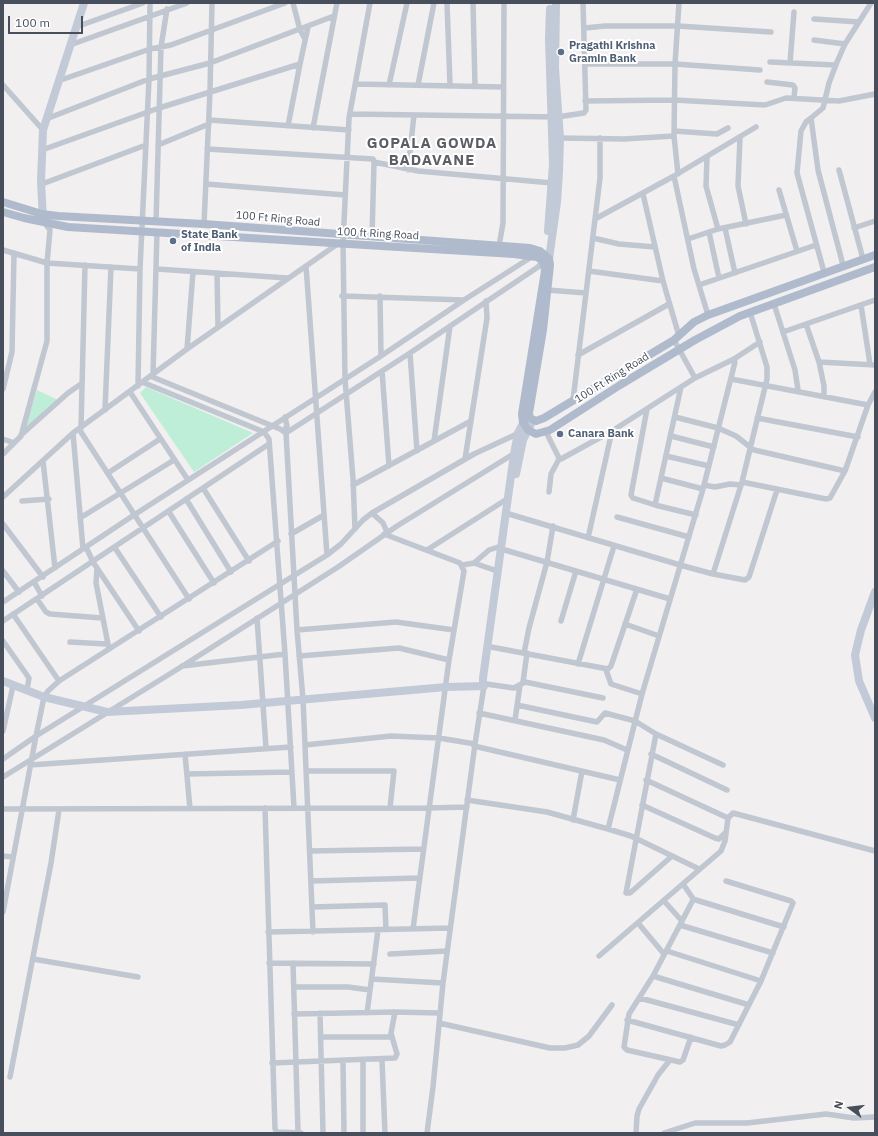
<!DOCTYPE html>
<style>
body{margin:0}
#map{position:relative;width:878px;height:1136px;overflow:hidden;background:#f1efef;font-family:"IBM Plex Sans",sans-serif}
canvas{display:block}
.frame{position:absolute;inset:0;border:4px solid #474f5c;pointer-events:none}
.north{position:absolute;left:830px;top:1088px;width:40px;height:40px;-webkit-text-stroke:3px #fff;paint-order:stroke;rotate:285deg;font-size:11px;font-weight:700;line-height:16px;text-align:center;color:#474f5c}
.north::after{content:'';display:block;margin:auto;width:14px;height:18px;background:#474f5c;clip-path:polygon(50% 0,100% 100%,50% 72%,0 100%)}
.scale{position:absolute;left:8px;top:16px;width:75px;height:18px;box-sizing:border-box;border:2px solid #474f5c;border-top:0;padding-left:5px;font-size:12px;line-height:14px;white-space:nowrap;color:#474f5c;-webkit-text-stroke:3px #fff;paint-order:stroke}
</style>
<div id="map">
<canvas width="878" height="1136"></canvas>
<div class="frame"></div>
<div class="north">N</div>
<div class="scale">100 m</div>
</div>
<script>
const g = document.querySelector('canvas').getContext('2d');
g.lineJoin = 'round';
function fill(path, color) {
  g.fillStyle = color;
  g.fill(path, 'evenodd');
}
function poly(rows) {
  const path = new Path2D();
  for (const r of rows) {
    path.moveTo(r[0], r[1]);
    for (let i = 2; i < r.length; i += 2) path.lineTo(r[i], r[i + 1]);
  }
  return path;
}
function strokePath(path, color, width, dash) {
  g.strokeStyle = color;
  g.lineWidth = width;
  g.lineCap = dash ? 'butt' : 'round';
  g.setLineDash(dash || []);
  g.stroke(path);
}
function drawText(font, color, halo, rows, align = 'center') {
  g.font = font + ' "IBM Plex Sans",sans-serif';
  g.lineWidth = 4;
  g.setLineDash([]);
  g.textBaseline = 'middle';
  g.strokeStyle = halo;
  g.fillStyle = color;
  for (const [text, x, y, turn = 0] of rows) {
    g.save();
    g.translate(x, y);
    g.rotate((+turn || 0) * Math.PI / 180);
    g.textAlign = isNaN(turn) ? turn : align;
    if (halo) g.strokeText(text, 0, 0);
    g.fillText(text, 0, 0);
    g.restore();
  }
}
const green = poly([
 [146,387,204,412,253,433,194,472,140,393],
 [37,390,58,400,25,428]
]);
const street = poly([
 [293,3,300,30,305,39],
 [447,3,450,85],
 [473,3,475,86],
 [814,19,859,22],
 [76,27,143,3],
 [585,28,605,26,678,26,771,32],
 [814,40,845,44],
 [70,45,187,3],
 [770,62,835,65],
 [790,63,794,12],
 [585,64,675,64,679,3],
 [58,81,150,49,171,45,285,3],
 [767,82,793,85,795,88,794,98],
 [356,84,503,87],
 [3,85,43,130],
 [389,85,407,3],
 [418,85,434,3],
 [585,101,674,100,765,105,786,98,839,101,875,94],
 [350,114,557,117,584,113,586,110,583,3],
 [811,118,806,122,801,131,797,173,824,272],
 [46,119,149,79,210,63,334,16],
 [209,120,349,130],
 [288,126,300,64],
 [313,128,337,3],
 [674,131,717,134,728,128],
 [674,136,678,174],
 [740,137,738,186,746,224],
 [560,138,624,139,674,136,675,64,760,70],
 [158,145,209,124],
 [207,149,373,159,374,162,372,237],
 [42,150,159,108,300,64,308,27],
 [707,157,706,186,718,229],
 [374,162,418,171,552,183],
 [408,170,414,115],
 [839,170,863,259],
 [674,176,694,269,708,315],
 [42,184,146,145],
 [206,184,345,195],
 [779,190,797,251],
 [643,194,663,281,679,336],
 [595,219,674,176,756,127],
 [156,222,161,47,167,9],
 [204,224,210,91,212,3],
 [725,228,735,273],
 [854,228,875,221],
 [709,232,719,278],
 [593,238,619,244,655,247],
 [688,239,718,229,786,215],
 [499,246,503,223,504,3],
 [3,250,47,263,140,269],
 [843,265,818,170,811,118,823,108,829,83,837,62,845,44,871,3],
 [306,266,327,555],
 [157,269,287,278],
 [589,271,663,281],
 [217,273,218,327],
 [699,285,816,245],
 [547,290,586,293],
 [342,296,464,300],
 [380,296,381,356],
 [774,304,795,370,798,390],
 [861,305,870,364],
 [806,324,819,362,824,386,824,397],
 [783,332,875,300],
 [187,349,193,272],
 [410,353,417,451],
 [578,355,669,304],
 [734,359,760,342],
 [819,362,875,365],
 [382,371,389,466],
 [153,374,157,232],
 [150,376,280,429,286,433,297,630,303,699,313,932],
 [731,379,868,405],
 [142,382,264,432,269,439,285,654,294,808],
 [138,386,140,269,149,79,150,3],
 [3,389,12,352,14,253],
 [130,392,188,480],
 [573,400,600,178,600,138],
 [647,409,631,495,633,498,655,505,696,515],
 [105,410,111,267],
 [675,417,718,428,736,436,750,447],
 [757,418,858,437],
 [81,428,85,265],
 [79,429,189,599],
 [284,431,287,426,285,417],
 [546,432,559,458,561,459,612,431,695,378],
 [73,433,83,549],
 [286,433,410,353,538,267,543,261],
 [21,435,68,393,81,384],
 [671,436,714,447],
 [3,439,14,443],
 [434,441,450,326],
 [750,449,845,471],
 [3,454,21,436,47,341,47,263,50,230,44,222],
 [666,456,709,466],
 [465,459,487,318,486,301],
 [43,461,55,568],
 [108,473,160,439],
 [661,478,703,489],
 [742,482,826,499,830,498,845,471,868,405,875,392],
 [353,485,471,421],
 [704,485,715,487,730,484,741,485],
 [203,488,249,561],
 [549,492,551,474,559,459],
 [3,497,73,433,187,349,339,243],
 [186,499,231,572],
 [22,501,49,499],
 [655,505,681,387],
 [169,512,214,583],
 [372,513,383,523,387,532],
 [509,514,680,565,713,574,745,580,749,577,777,490],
 [617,517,689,537],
 [80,518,174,460],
 [3,524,43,577],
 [355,529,353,479,345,379,343,243,349,118,370,3],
 [291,534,324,515],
 [384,534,460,563,464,571,449,660,413,929],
 [588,538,612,431],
 [86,547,93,562,139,631],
 [115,548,161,617],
 [427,550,507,499],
 [505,550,670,599],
 [474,563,497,571],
 [463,565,474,563,489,550,501,546],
 [97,568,96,583,109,649],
 [3,571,19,592],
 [713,574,742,482,767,379,767,367,750,312],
 [34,582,42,596],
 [37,599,46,612,50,614,102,618],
 [3,602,134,515,381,356,464,300,533,256],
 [13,614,59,681],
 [257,618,266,748],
 [3,621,269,444],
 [561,621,576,571],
 [625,624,659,636],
 [297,630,396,622,454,630],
 [3,641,29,678,27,690],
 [70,642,106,644],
 [491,647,608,669,611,666,637,589],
 [524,653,529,628,547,562,553,526],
 [299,656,399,648,449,660],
 [578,664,614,546],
 [182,666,285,654],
 [606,670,611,684,642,694],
 [523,682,527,653],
 [486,684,514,688,525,682,603,698],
 [517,705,597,722,605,713,635,721,656,734,723,765],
 [479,713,604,740,627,750],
 [515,720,520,685],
 [3,731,13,686],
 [656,734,626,893,630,893,672,856],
 [305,745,391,736,439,738,475,744],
 [474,746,620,780],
 [185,754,190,809],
 [651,754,727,790],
 [3,759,36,736,327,555,341,544,363,520,372,513,474,454,519,433],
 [30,765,291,747],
 [307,771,394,771,390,808],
 [187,774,292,772],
 [3,777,181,667,338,567,397,526,515,453],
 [646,780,728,818],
 [467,800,547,812,608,829,631,836,699,869],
 [642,805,715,838,719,839,725,833],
 [265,808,275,1129,277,1132,301,1133],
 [3,809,428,808,467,807],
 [573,820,582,771],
 [608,829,642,694,703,489,735,362,734,359,695,378,674,340],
 [310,851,423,849],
 [3,856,13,857],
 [311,881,419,878],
 [683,884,694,900],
 [664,901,682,921],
 [312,907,385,905,386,930],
 [3,912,36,736,44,697,48,691,59,681,278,541],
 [638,923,664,954],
 [680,925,773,953],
 [268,932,450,928],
 [667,951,761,981],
 [390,954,447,951],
 [599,956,721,851,725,841,728,818,733,813,875,851],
 [33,959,138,977],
 [269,963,374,964],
 [293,963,298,1132],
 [653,976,749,1005],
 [372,979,443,983],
 [294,987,348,987,370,990],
 [640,998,739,1025],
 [320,1013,323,1133],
 [367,1013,378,930],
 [294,1014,395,1012],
 [627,1020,721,1046,725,1045,730,1042,761,981,793,903,791,901,726,881],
 [439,1023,550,1048,565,1048,578,1045,589,1036,612,1005],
 [321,1037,392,1037],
 [691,1037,683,1060,680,1062,627,1050,624,1047,629,1014,653,976,693,900,696,900,784,927],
 [382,1060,385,1133],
 [363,1061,363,1133],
 [343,1062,344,1133],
 [272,1063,395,1058,397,1054,391,1033,395,1012,439,1013],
 [10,1077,51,863,59,810],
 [427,1133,433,1087,443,983,475,744,484,686],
 [636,1133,637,1116,639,1109,658,1075,670,1060],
 [664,1133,695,1123,747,1123,826,1114,854,1118,875,1117]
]);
const secondary = poly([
 [43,219,41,182,43,130,84,3],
 [548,231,553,164,549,39,550,9],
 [547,265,549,259,557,202,559,172,560,138,555,68,556,3],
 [516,474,523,440,533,420],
 [875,592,861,630,855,655,859,681,875,718],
 [3,681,44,697,107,712,241,705,446,687,484,686],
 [484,686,483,684,483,678,514,454,518,433,526,418]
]);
const primary = poly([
 [3,202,42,214,58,216,204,224,530,248,540,251,549,259,550,265,543,330,529,413,530,418,536,421,544,418,674,340,694,322,708,315,875,255],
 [3,212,24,218,68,227,514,254,537,257,543,261,545,271,522,414,523,422,528,430,536,434,550,430,620,385,695,340,740,316,875,267]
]);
const markers = [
 [561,52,4,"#5c6f8a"],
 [173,241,4,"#5c6f8a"],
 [560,434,4,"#5c6f8a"]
];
const serviceNames = [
 ["Pragathi Krishna",569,46],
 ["Gramin Bank",569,59],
 ["State Bank",181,235],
 ["of India",181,248],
 ["Canara Bank",568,434]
];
const streetNames = [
 ["100 Ft Ring Road",278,219,5],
 ["100 ft Ring Road",378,234,3],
 ["100 Ft Ring Road",612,378,-32]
];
const districtNames = [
 ["GOPALA GOWDA",432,144],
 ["BADAVANE",432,161]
];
fill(green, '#beeed7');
strokePath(street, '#c0c7d1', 5.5);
strokePath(secondary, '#c2c9d7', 8);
strokePath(primary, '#afbacd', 8);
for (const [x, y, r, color] of markers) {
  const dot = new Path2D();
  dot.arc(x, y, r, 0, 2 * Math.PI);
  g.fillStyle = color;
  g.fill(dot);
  strokePath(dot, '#fff', 1.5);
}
drawText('bold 11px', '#4e5e75', '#fff', serviceNames, 'left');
drawText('11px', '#474f5c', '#fff', streetNames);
g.letterSpacing = '1px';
drawText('bold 15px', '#5c5e64', '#fff', districtNames);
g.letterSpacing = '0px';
</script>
